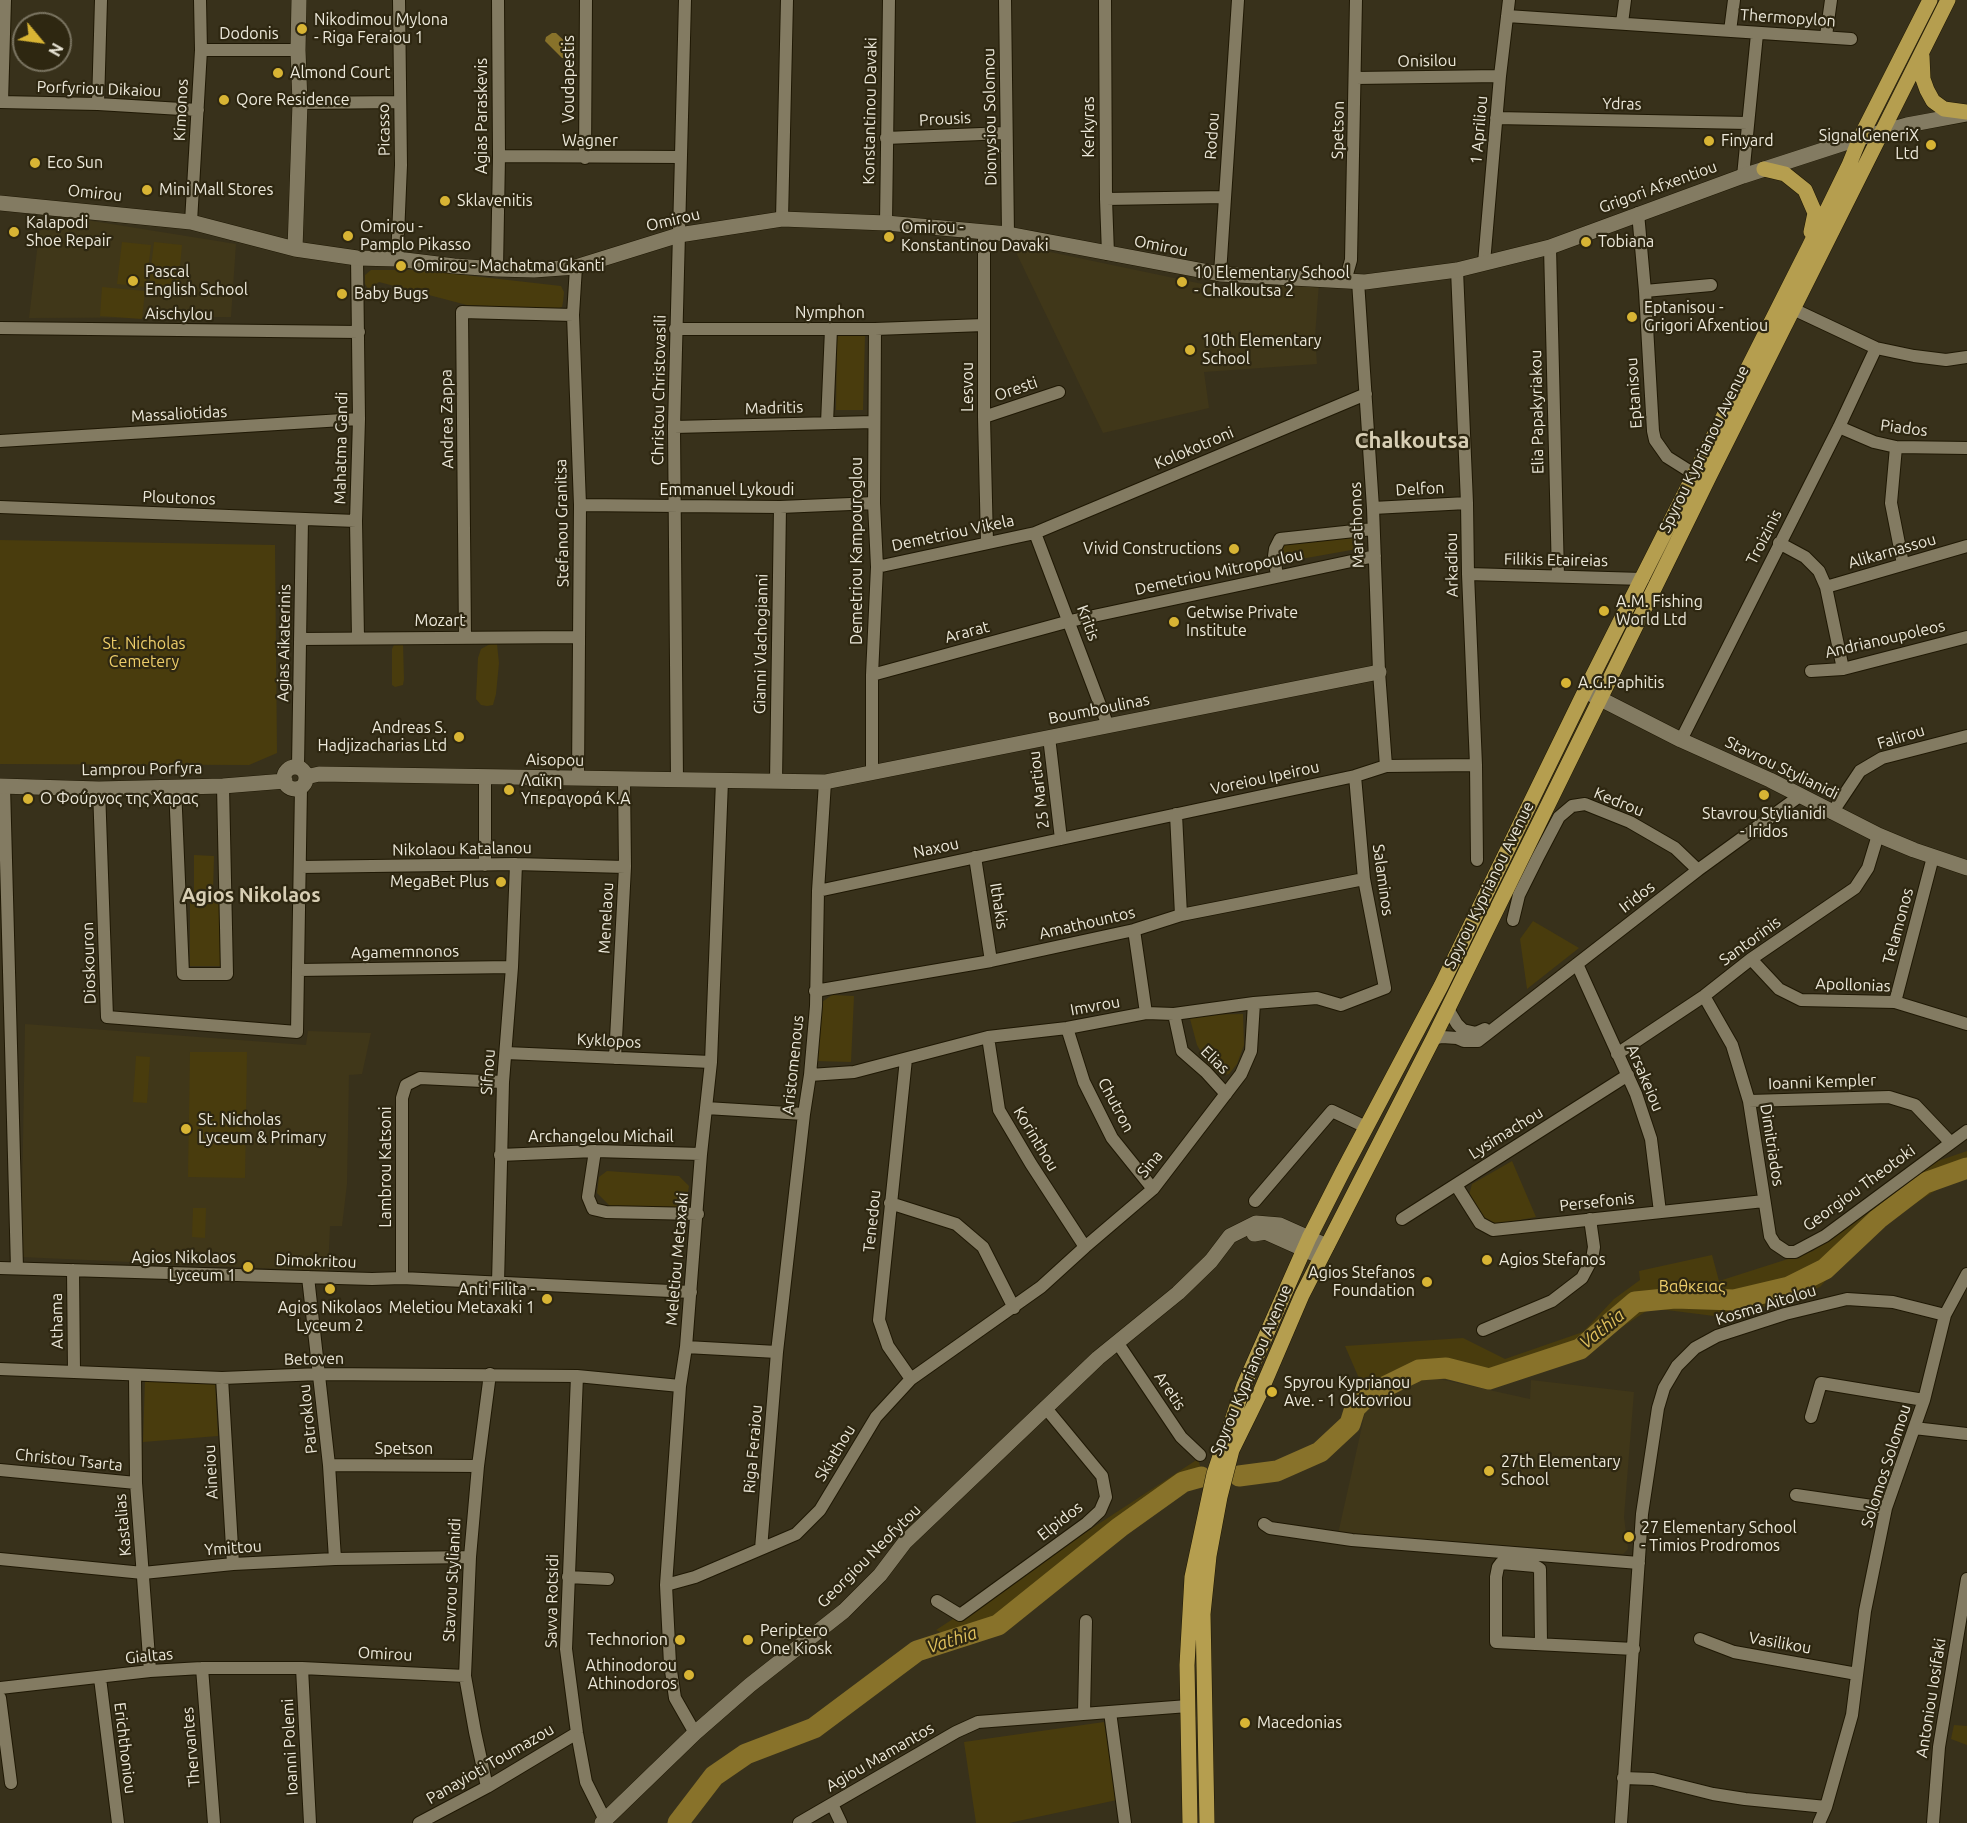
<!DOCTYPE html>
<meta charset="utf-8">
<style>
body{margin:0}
#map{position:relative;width:1967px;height:1823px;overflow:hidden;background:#38311b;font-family:Ubuntu,sans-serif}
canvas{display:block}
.north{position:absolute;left:12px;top:12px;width:60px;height:60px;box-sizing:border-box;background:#2e2711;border:2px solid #7a7461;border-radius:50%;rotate:119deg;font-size:16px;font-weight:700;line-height:24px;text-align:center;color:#ece8da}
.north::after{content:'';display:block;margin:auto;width:21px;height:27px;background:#d8b434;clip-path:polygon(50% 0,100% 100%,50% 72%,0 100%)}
</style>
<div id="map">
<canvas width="1967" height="1823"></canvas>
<div class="north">N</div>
</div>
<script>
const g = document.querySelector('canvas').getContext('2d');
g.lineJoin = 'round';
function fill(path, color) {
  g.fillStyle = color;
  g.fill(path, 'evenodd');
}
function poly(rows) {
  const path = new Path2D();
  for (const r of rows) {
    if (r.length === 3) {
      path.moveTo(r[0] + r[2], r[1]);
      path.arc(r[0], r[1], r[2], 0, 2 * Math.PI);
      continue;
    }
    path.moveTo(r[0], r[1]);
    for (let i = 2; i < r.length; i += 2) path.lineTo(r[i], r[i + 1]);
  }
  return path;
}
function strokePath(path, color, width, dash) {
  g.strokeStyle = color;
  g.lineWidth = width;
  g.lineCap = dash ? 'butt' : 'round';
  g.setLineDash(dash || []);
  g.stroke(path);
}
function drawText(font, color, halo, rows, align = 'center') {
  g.font = font + ' Ubuntu,sans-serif';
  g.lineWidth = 4.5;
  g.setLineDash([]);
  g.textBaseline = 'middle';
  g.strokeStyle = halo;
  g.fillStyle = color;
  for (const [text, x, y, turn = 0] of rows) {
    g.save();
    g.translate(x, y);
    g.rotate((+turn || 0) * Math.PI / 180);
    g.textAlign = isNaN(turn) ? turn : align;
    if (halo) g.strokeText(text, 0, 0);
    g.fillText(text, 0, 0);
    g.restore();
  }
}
const built = poly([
 [41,217,80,219,236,244,231,317,29,318],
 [1012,244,1212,286,1319,283,1315,337,1317,364,1204,372,1209,408,1103,433],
 [25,1024,306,1045,308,1031,371,1033,362,1074,349,1075,347,1184,342,1226,330,1226,328,1271,21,1257],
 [1430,1377,1530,1399,1531,1380,1634,1392,1624,1517,1628,1549,1623,1554,1338,1534,1368,1399]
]);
const green = poly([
 [122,242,151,245,146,287,117,284],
 [154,242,182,245,178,288,149,285],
 [371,270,420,270,561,286,564,292,563,302,562,307,556,309,467,305,379,282,368,289,365,284,365,275],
 [102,287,145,291,142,319,100,316],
 [865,335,863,410,836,410,837,336],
 [1359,537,1361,543,1357,549,1284,562,1282,544],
 [0,540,275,545,277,753,249,765,0,764],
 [398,643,403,643,404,679,403,685,395,687,392,685,392,649,394,645],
 [490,644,497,644,499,663,496,694,493,705,487,706,481,705,476,699,478,658,481,649],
 [194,855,214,856,213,893,194,892],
 [190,897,220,897,220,966,190,966],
 [1533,921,1579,948,1527,989,1520,939],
 [832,995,854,996,851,1062,815,1061,822,1002],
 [1243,1014,1244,1045,1237,1064,1229,1074,1221,1076,1208,1064,1197,1045,1189,1015],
 [190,1052,247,1052,245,1178,188,1177],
 [136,1056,150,1057,147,1103,133,1102],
 [1967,1151,1967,1175,1946,1184,1866,1234,1820,1287,1788,1301,1722,1317,1651,1308,1581,1354,1493,1387,1433,1377,1368,1399,1345,1346,1463,1338,1505,1359,1583,1332,1614,1299,1640,1280,1639,1271,1712,1255,1719,1281,1813,1251,1929,1164],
 [1512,1161,1536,1217,1498,1224,1486,1221,1469,1195,1472,1184],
 [607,1171,679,1176,689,1186,686,1204,676,1211,612,1208,597,1193,599,1177],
 [193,1208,206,1208,205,1238,192,1237],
 [145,1379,215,1381,218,1436,143,1442],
 [1198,1459,1201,1469,996,1619,949,1636,936,1630],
 [1104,1722,1117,1800,1009,1823,976,1823,964,1742],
 [1954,1725,1967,1726,1967,1745,1951,1739]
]);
const water = poly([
 [552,33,556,33,572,48,569,58,562,58,545,41,546,37]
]);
const river = poly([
 [1239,1476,1277,1471,1320,1452,1350,1424,1355,1408,1368,1395,1419,1370,1446,1368,1489,1379,1580,1349,1635,1302,1675,1298,1734,1300,1789,1287,1825,1269,1878,1219,1925,1183,1967,1168],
 [678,1823,714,1776,746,1754,814,1728,917,1651,998,1625,1120,1527,1183,1482,1201,1477]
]);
const minor = poly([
 [1005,0,1008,234],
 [1105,0,1106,199,1108,254],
 [1507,16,1851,39],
 [1622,23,1625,0],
 [1730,31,1734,0],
 [1826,36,1831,0],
 [201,50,298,50],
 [1355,78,1500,76],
 [0,102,98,104,198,110],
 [2,102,5,0],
 [300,103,400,102],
 [98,104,101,0],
 [1496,118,1748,123],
 [886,138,1005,133],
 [499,156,680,157],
 [585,158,586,0],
 [1743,176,1757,34],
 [1106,199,1225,197],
 [1638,213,1645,291,1653,431,1655,440,1667,457,1694,474],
 [782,219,787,0],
 [191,222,201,50,200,0],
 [886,223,889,0],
 [984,233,984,417,987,542],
 [1550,247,1558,576],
 [357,258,359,419,356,521,358,638],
 [397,259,401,165,399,0],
 [1484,263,1500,76,1509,0],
 [576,267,573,315,580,505,578,778],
 [497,269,499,156,498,0],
 [1457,270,1467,503,1468,574,1476,765,1477,860],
 [1220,274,1238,0],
 [1345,281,1351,260,1356,0],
 [1358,281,1373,508,1379,672,1386,766],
 [1645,291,1711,285],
 [1793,309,1876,348,1914,356,1946,360,1967,357],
 [0,328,359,332],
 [675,329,875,329,984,325],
 [984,417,1059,392],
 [827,423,831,329],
 [674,427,874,422],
 [1839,427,1874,442,1896,447,1967,448],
 [0,441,359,419],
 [1896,447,1891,503,1903,564],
 [580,505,780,507,874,503],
 [0,507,356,521],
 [1373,508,1467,503],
 [1035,533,1108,726],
 [1779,543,1805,557,1819,571,1826,587,1843,669],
 [877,567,1035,533,1366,394],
 [1468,574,1643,579],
 [1277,576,1274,556,1275,549,1280,539,1373,529],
 [1826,587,1967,546],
 [465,638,462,312,573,315],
 [300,639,579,637],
 [1811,671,1843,669,1967,637],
 [872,675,1070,621,1375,556],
 [1049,737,1061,839],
 [1681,740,1839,427,1876,348],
 [298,767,302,519],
 [872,773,872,675,877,567,874,503,875,329],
 [677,780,674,427,685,0],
 [776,781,780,507],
 [4,786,17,1268],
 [175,787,183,974,227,974,223,786],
 [99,789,107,1017,297,1032,301,787],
 [1832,813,1860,771,1882,758,1967,736],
 [1176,814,1181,915],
 [975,857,991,961],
 [485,865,485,777],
 [300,867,516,864,625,867],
 [818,891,1355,776,1386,766,1476,765],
 [1513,920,1519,895,1538,857,1559,817,1572,806,1585,804,1630,822,1675,848,1698,870],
 [1134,930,1146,1013],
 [1751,959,1779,989,1801,1000,1895,1002,1967,1024],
 [1577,964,1636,1094,1651,1139,1660,1212],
 [298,970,512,967],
 [815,991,991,961,1134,930,1181,915,1364,879],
 [1704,996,1732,1045,1749,1101,1770,1236,1775,1244,1787,1252,1795,1252,1825,1236,1967,1131],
 [1895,1002,1933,857],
 [1448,1009,1457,1024,1463,1030,1476,1033,1485,1029],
 [1174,1014,1182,1051,1206,1072,1226,1094],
 [1067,1028,1084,1082,1112,1138,1153,1189],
 [988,1037,999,1110,1031,1164,1085,1247],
 [1433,1039,1442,1037,1457,1038,1464,1041,1478,1041,1698,870,1801,795],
 [506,1053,711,1062],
 [1617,1054,1704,996,1751,959,1855,888,1868,868,1878,835],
 [615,1058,625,867,624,779],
 [906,1059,879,1320,888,1346,911,1379],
 [810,1075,854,1072,988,1037,1067,1028,1146,1013,1174,1014,1254,1003,1317,998,1341,1005,1385,988,1364,879,1355,776],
 [1749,1101,1889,1097,1915,1105,1951,1143],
 [706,1108,804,1114],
 [595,1151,588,1197,593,1209,606,1212,698,1214],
 [500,1155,595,1151,701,1154],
 [1456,1185,1480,1223,1493,1230,1764,1201],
 [1255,1201,1332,1111,1366,1127],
 [890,1203,956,1224,983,1247,1014,1308],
 [1402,1219,1628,1075],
 [0,1268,372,1279,402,1278,691,1292],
 [73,1270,74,1371],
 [308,1277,329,1465,335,1559],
 [402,1278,402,1098,406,1085,420,1078,503,1082],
 [498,1283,503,1082,512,967,516,864],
 [1483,1330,1552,1301,1582,1278,1592,1259,1594,1247,1590,1219],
 [1117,1342,1181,1437,1200,1455],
 [686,1347,777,1352],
 [0,1369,222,1378,320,1374,577,1376,680,1386],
 [135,1376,136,1483,150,1671],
 [577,1376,566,1649,577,1733,586,1782,605,1820],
 [222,1378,233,1564],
 [1811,1417,1821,1383,1924,1400],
 [1914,1428,1967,1434],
 [329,1465,478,1466],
 [0,1470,136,1483],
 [1796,1495,1886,1508],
 [1264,1524,1270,1528,1352,1540,1639,1563],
 [761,1549,777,1352,804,1114,810,1075,816,1006,818,891,825,782],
 [0,1559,143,1573,233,1564,335,1559,470,1557],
 [568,1577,608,1579],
 [666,1585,695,1577,796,1534,820,1510,876,1417,911,1379,1041,1287,1085,1247,1153,1189,1241,1074,1251,1051,1254,1003],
 [937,1601,960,1615,1087,1523,1100,1511,1106,1497,1102,1476,1045,1407],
 [1700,1639,1734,1652,1857,1674],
 [1541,1643,1540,1569,1535,1566,1501,1563,1498,1567,1496,1577,1496,1642,1634,1649],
 [202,1668,214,1823],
 [302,1668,310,1823],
 [100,1678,118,1823],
 [0,1688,150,1671,202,1668,302,1668,465,1676],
 [0,1698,11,1783],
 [1110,1712,1125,1823],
 [1084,1713,1086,1621],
 [695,1733,675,1698,670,1664,666,1585,680,1386,686,1347,701,1154,711,1062,722,781],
 [1623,1778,1653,1779,1713,1794,1745,1799,1826,1807],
 [487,1787,475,1732,465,1676,470,1557,478,1466,490,1374],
 [832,1804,841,1823],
 [419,1823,487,1787,577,1733],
 [799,1823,956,1732,978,1722,1188,1706],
 [1621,1823,1642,1514,1658,1408,1664,1388,1677,1366,1695,1348,1717,1336,1785,1314,1847,1299,1893,1302,1945,1315],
 [1819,1823,1826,1807,1852,1715,1865,1611,1886,1508,1924,1400,1945,1315,1967,1274],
 [1933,1823,1939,1747,1967,1579]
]);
const tertiary = poly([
 [0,203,191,222,295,249,357,258,397,259,454,266,497,269,534,270,576,267,679,235,782,219,886,223,1008,234,1220,274,1365,282,1457,270,1550,247,1743,176,1860,138,1907,125,1967,114],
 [295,249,300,103,298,50,299,0],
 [1585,691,1681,740,1770,780,1878,835,1914,850,1967,868],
 [295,778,11],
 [306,777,319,774,825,782,1379,672],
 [0,786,99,789,223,786,285,781],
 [1254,1234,1265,1232,1321,1257],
 [602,1823,695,1733,750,1685,844,1611,880,1575,905,1542,1098,1358,1178,1293,1211,1261,1230,1236,1256,1223,1280,1225,1327,1246]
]);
const primary = poly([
 [1922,56,1923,79,1927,90,1933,101,1944,109,1967,112],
 [1764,169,1785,174,1805,190,1815,213,1811,232],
 [1190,1823,1187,1665,1192,1577,1214,1474,1244,1385,1309,1238,1343,1171,1441,986,1585,691,1809,247,1849,165,1860,138,1930,0],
 [1207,1823,1203,1614,1209,1556,1220,1497,1232,1450,1260,1393,1302,1295,1433,1039,1710,475,1948,0]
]);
const markers = [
 [302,29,6,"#d8b434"],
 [278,73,6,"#d8b434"],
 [224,100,6,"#d8b434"],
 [1709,141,6,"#d8b434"],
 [1931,145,6,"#d8b434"],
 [35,163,6,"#d8b434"],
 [147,190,6,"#d8b434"],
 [445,201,6,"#d8b434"],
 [14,232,6,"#d8b434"],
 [348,236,6,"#d8b434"],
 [889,237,6,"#d8b434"],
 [1586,242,6,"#d8b434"],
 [401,266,6,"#d8b434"],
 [133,281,6,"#d8b434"],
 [1182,282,6,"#d8b434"],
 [342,294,6,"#d8b434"],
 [1632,317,6,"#d8b434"],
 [1190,350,6,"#d8b434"],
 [1234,549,6,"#d8b434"],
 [1604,611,6,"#d8b434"],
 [1174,622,6,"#d8b434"],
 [1566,683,6,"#d8b434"],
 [459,737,6,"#d8b434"],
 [509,790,6,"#d8b434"],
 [1764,795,6,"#d8b434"],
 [28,799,6,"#d8b434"],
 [501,882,6,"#d8b434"],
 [186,1129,6,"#d8b434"],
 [1487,1260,6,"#d8b434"],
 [248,1267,6,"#d8b434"],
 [1427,1282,6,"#d8b434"],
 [330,1289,6,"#d8b434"],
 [547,1299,6,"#d8b434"],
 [1272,1392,6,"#d8b434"],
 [1489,1471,6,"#d8b434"],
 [1629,1537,6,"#d8b434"],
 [680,1640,6,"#d8b434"],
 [748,1640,6,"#d8b434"],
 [689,1675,6,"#d8b434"],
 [1245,1723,6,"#d8b434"]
];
const streetNames = [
 ["Thermopylon",1788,18,4],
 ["Dodonis",249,34],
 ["Onisilou",1427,61,-1],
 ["Voudapestis",569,79,-90],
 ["Porfyriou Dikaiou",99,89,2],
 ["Ydras",1622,104,1],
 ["Kimonos",181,110,-87],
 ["Konstantinou Davaki",870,111,-89],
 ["Agias Paraskevis",482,116,-90],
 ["Dionysiou Solomou",990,117,-91],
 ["Prousis",945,119,-3],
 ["Kerkyras",1089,127,-90],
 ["Picasso",384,130,-91],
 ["Spetson",1338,130,-89],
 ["1 Apriliou",1479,130,-85],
 ["Rodou",1212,136,-86],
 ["Wagner",590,141],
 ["Grigori Afxentiou",1658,187,-20],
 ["Omirou",95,193,6],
 ["Omirou",673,220,-13],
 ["Omirou",1161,246,11],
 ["Nymphon",830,313],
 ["Aischylou",179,314,1],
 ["Lesvou",968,387,-90],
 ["Oresti",1016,389,-19],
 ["Christou Christovasili",659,390,-89],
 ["Eptanisou",1634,393,-94],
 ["Madritis",774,408,-2],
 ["Elia Papakyriakou",1537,412,-91],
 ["Massaliotidas",179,414,-3],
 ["Andrea Zappa",447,419,-91],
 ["Piados",1904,428,7],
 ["Mahatma Gandi",341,448,-89],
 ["Kolokotroni",1194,448,-23],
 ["Spyrou Kyprianou Avenue",1704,449,-64],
 ["Delfon",1420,489,-3],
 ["Emmanuel Lykoudi",727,490],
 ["Ploutonos",179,498,2],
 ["Stefanou Granitsa",562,523,-91],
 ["Marathonos",1357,525,-92],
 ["Demetriou Vikela",953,533,-12],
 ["Troizinis",1764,537,-63],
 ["Demetriou Kampouroglou",857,551,-90],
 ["Alikarnassou",1892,551,-16],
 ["Filikis Etaireias",1556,560,1],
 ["Arkadiou",1452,565,-91],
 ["Demetriou Mitropoulou",1219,572,-12],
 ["Mozart",440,621],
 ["Kritis",1088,623,70],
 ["Ararat",967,632,-15],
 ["Andrianoupoleos",1885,639,-13],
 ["Agias Aikaterinis",284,643,-89],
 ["Gianni Vlachogianni",761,644,-89],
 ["Boumboulinas",1099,709,-11],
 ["Falirou",1901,737,-17],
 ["Aisopou",555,760,1],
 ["Stavrou Stylianidi",1782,768,26],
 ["Lamprou Porfyra",142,769,-1],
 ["Voreiou Ipeirou",1265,778,-12],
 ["25 Martiou",1039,790,-97],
 ["Kedrou",1619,802,22],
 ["Naxou",936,848,-12],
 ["Nikolaou Katalanou",462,849,-1],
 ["Salaminos",1383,880,82],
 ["Spyrou Kyprianou Avenue",1489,885,-64],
 ["Iridos",1637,897,-38],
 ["Ithakis",999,906,81],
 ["Menelaou",606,918,-87],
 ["Amathountos",1087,923,-13],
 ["Telamonos",1898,926,-75],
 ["Santorinis",1750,941,-36],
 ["Agamemnonos",405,952,-1],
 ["Dioskouron",89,963,-92],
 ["Apollonias",1853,985,2],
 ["Imvrou",1095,1006,-10],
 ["Kyklopos",609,1041,3],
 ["Elias",1215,1060,44],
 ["Aristomenous",793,1065,-84],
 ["Sifnou",488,1072,-86],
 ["Arsakeiou",1645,1078,67],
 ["Ioanni Kempler",1822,1082,-2],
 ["Chutron",1116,1105,62],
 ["Lysimachou",1506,1133,-32],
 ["Archangelou Michail",601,1137],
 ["Korinthou",1036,1139,59],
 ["Dimitriados",1772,1145,81],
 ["Sina",1150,1164,-51],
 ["Lambrou Katsoni",386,1167,-90],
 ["Georgiou Theotoki",1859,1188,-36],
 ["Persefonis",1597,1202,-6],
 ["Tenedou",872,1221,-84],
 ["Meletiou Metaxaki",677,1259,-85],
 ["Dimokritou",316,1261,2],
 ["Kosma Aitolou",1766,1305,-17],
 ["Athama",57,1321,-91],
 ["Betoven",314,1359,-1],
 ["Spyrou Kyprianou Avenue",1251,1370,-67],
 ["Aretis",1170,1391,56],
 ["Patroklou",308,1419,-96],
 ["Spetson",404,1449],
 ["Riga Feraiou",753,1449,-85],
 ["Skiathou",835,1453,-59],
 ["Christou Tsarta",69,1460,6],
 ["Solomos Solomou",1886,1466,-72],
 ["Aineiou",211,1472,-93],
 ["Elpidos",1060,1521,-38],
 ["Kastalias",123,1525,-95],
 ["Ymittou",233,1548,-4],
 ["Georgiou Neofytou",869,1556,-45],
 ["Stavrou Stylianidi",452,1580,-87],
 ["Savva Rotsidi",552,1601,-89],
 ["Vasilikou",1780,1643,10],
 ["Omirou",385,1654,3],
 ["Gialtas",149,1656,-5],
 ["Antoniou Iosifaki",1931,1698,-81],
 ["Thervantes",191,1747,-95],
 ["Ioanni Polemi",290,1747,-93],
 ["Erichthoniou",125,1748,83],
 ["Agiou Mamantos",880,1757,-30],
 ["Panayioti Toumazou",490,1764,-30]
];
const poiNames = [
 ["Nikodimou Mylona",314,20],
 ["- Riga Feraiou 1",314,38],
 ["Almond Court",290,73],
 ["Qore Residence",236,100],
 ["SignalGeneriX",1919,136,"right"],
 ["Ltd",1919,154,"right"],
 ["Finyard",1721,141],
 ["Eco Sun",47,163],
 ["Mini Mall Stores",159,190],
 ["Sklavenitis",457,201],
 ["Kalapodi",26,223],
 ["Shoe Repair",26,241],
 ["Omirou -",360,227],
 ["Pamplo Pikasso",360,245],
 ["Omirou -",901,228],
 ["Konstantinou Davaki",901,246],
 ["Tobiana",1598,242],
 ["Omirou - Machatma Gkanti",413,266],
 ["Pascal",145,272],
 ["English School",145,290],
 ["10 Elementary School",1194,273],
 ["- Chalkoutsa 2",1194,291],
 ["Baby Bugs",354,294],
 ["Eptanisou -",1644,308],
 ["Grigori Afxentiou",1644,326],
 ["10th Elementary",1202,341],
 ["School",1202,359],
 ["Vivid Constructions",1222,549,"right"],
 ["A.M. Fishing",1616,602],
 ["World Ltd",1616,620],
 ["Getwise Private",1186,613],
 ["Institute",1186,631],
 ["A.G.Paphitis",1578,683],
 ["Andreas S.",447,728,"right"],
 ["Hadjizacharias Ltd",447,746,"right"],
 ["Λαϊκη",521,781],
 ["Υπεραγορά Κ.Α",521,799],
 ["Ο Φούρνος της Χαρας",40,799],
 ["Stavrou Stylianidi",1764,814,"center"],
 ["- Iridos",1764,832,"center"],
 ["MegaBet Plus",489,882,"right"],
 ["St. Nicholas",198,1120],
 ["Lyceum & Primary",198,1138],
 ["Agios Nikolaos",236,1258,"right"],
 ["Lyceum 1",236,1276,"right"],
 ["Agios Stefanos",1499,1260],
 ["Agios Stefanos",1415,1273,"right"],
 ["Foundation",1415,1291,"right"],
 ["Anti Filita -",535,1290,"right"],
 ["Meletiou Metaxaki 1",535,1308,"right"],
 ["Agios Nikolaos",330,1308,"center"],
 ["Lyceum 2",330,1326,"center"],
 ["Spyrou Kyprianou",1284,1383],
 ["Ave. - 1 Oktovriou",1284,1401],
 ["27th Elementary",1501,1462],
 ["School",1501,1480],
 ["27 Elementary School",1641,1528],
 ["- Timios Prodromos",1641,1546],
 ["Periptero",760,1631],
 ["One Kiosk",760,1649],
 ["Technorion",668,1640,"right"],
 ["Athinodorou",677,1666,"right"],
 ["Athinodoros",677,1684,"right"],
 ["Macedonias",1257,1723]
];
const parkNames = [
 ["St. Nicholas",144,644],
 ["Cemetery",144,662],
 ["Βαθκειας",1692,1287]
];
const waterNames = [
 ["Vathia",1602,1329,-39],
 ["Vathia",952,1640,-18]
];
const quarterNames = [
 ["Agios Nikolaos",251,895]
];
const districtNames = [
 ["Chalkoutsa",1412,441]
];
fill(built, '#403719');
fill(green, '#493c0d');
fill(water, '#88722a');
strokePath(river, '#88722a', 21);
strokePath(minor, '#1f1804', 14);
strokePath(tertiary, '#1f1804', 16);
strokePath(primary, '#1f1804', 16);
strokePath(minor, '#837b62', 12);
strokePath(tertiary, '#837b62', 15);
strokePath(primary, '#b59e4f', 15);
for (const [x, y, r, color] of markers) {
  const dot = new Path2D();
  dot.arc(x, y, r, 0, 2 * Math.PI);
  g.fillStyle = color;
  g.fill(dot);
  strokePath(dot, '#2e2711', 2);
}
drawText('16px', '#ece8da', '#2e2711', streetNames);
drawText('16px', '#ece8da', '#2e2711', poiNames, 'left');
drawText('16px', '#edcd6a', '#2e2711', parkNames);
drawText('italic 18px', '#e0c15d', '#2e2711', waterNames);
drawText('bold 20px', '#d7ceb4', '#2e2711', quarterNames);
drawText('bold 22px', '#d7ceb4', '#2e2711', districtNames);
</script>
